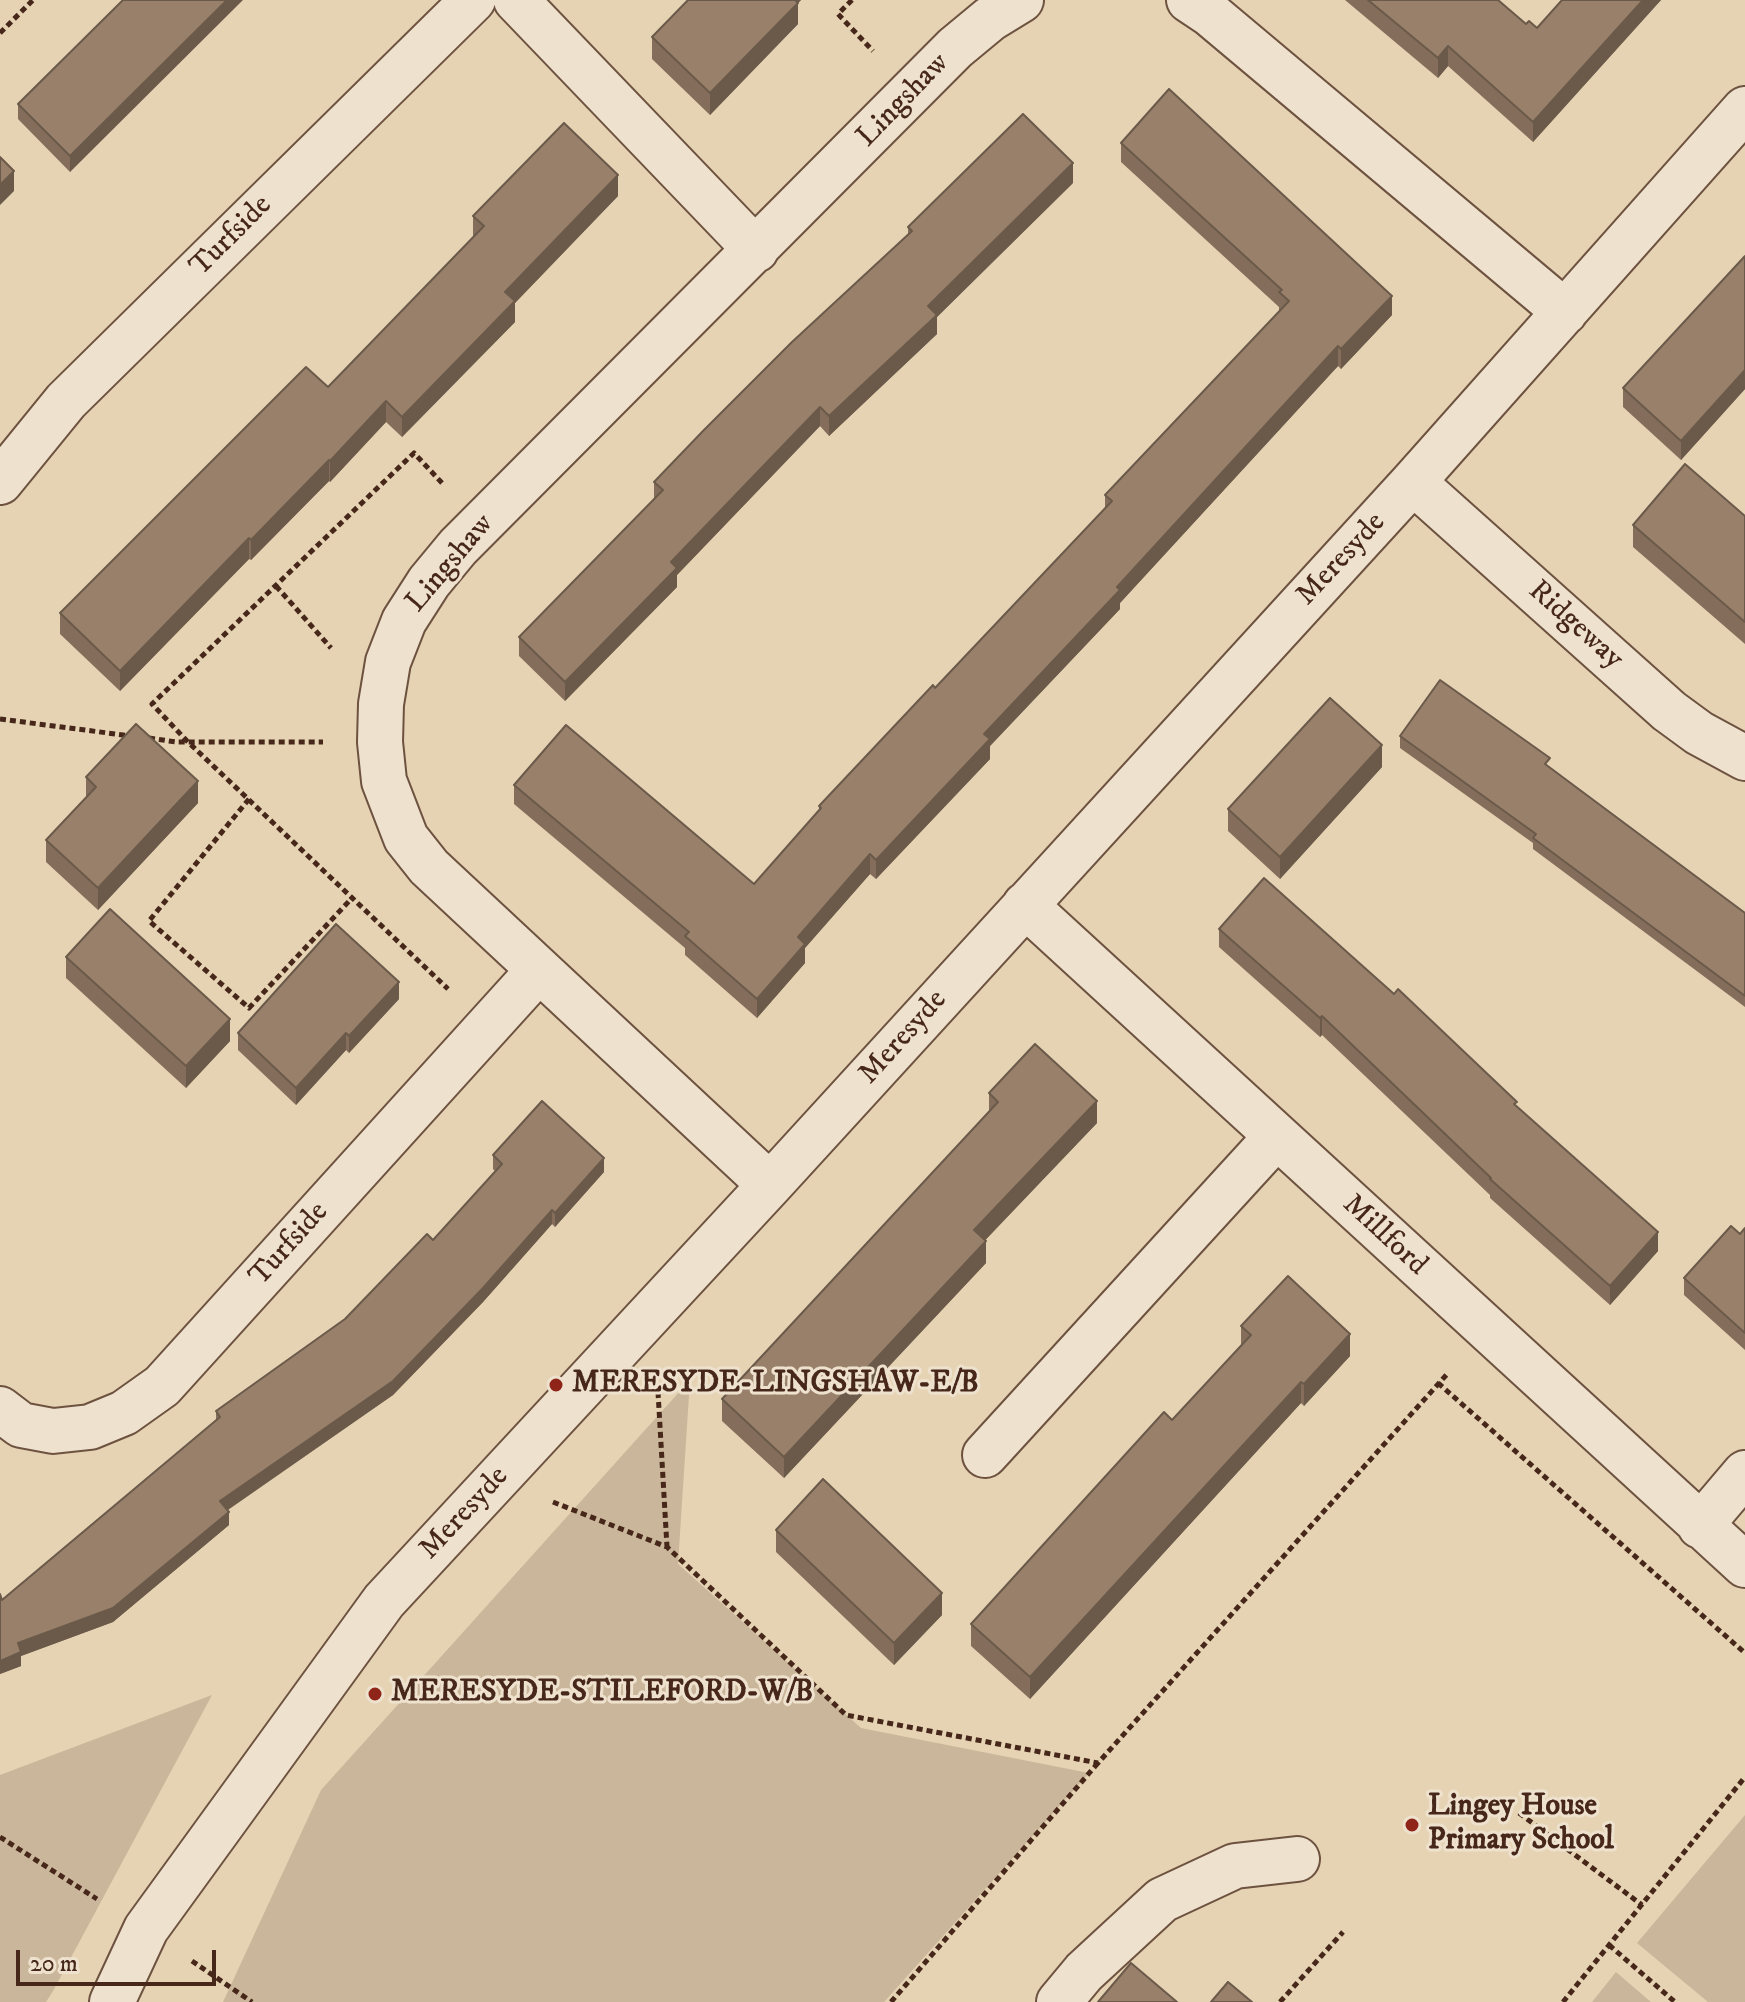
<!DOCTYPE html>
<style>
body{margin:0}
#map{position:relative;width:1745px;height:2002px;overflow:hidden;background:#e5d3b4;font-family:"IM FELL DW Pica",serif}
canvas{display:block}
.scale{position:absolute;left:16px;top:1950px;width:200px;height:36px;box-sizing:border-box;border:4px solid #46271a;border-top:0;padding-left:10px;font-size:24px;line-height:28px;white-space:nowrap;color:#46271a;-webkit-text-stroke:6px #eee2ce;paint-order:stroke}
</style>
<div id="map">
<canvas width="1745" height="2002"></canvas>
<div class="scale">20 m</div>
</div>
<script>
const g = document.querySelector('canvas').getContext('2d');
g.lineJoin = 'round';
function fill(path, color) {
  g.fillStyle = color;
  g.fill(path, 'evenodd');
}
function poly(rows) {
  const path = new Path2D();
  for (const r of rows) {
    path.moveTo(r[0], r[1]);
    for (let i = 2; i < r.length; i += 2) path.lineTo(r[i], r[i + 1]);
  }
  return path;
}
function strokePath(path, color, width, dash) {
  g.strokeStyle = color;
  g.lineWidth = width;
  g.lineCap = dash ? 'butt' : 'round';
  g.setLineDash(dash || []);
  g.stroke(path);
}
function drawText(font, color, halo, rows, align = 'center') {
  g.font = font + ' "IM FELL DW Pica",serif';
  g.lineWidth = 6;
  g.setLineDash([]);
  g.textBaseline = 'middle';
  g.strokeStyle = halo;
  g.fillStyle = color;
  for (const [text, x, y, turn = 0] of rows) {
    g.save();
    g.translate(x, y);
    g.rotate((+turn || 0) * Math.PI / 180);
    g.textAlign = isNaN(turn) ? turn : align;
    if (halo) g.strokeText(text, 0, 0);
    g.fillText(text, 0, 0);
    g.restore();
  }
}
const green = poly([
 [690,1380,678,1564,861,1728,1089,1773,884,2002,223,2002,321,1790],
 [212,1695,53,1991,46,2002,0,2002,0,1775],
 [1745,1815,1745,2002,1708,2002,1637,1943],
 [1616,1972,1651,2002,1592,2002]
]);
const path = poly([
 [852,0,838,14,873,51],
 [0,33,33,0],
 [442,483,414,453,152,704,187,741,448,989],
 [276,586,331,648],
 [0,719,131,736],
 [149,738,176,742,323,742],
 [249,799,149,921,249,1008,352,898],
 [1438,1383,1745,1653],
 [658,1392,667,1547],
 [553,1502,667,1547,846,1715,1098,1763,1449,1372],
 [1519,1813,1642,1905],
 [0,1837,97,1899],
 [1609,1945,1675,2002],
 [192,1961,252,2002],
 [891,2002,1098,1763],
 [1280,2002,1343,1932],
 [1563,2002,1745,1777]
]);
const minor = poly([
 [516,0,756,250],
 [1189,0,1210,14,1565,312],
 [0,482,66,401,473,0],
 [1413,482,1669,711,1699,733,1745,758],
 [1025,905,1745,1565],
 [770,1185,429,867,406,838,384,781,380,742,381,704,388,662,404,621,429,582,458,547,955,48,990,19,1021,0],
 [0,1409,21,1425,53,1431,90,1427,124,1413,162,1386,538,971],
 [985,1455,1276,1137],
 [1700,1526,1745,1473],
 [112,2002,146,1929,384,1601,770,1185,1413,482,1745,109],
 [1059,2002,1084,1972,1162,1900,1235,1866,1297,1859]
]);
const wall = poly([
 [123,0,70,172,18,119,18,104],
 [688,0,801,0,798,3,798,24,710,115,652,59,652,37],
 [1345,0,1498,0,1526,24,1537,28,1562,0,1661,0,1533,142,1448,66,1438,78],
 [1121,143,1392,315,1341,369,1338,366,1120,603,1120,609,990,746,990,759,876,879,870,874,805,948,805,963,757,1018,685,955,685,948,514,804,514,785,754,884,819,810,819,806,935,688,1105,508,1105,495,1279,312,1279,307,1121,162],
 [1073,183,937,317,937,334,829,436,820,426,677,575,677,587,565,701,519,656,519,637,654,499,654,482,908,234,908,227],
 [618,196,515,303,515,322,402,437,386,422,330,482,329,481,251,560,249,559,120,691,60,634,60,613,328,387,473,237,473,216],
 [1745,256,1745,389,1681,460,1623,407,1623,388],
 [1745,516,1745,644,1633,547,1633,525],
 [1400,736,1550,767,1745,913,1745,1007,1533,849,1533,843,1400,748],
 [1382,767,1280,879,1228,831,1228,809],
 [86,777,198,803,98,910,46,862,46,840,86,797],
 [1219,929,1517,1106,1658,1251,1610,1305,1490,1198,1490,1195,1322,1035,1320,1037,1219,947],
 [66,957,230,1041,186,1088,66,978],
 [399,999,349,1053,346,1050,296,1105,238,1050,238,1033],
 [989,1093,1097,1123,985,1240,986,1263,784,1478,722,1421,722,1399,989,1113],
 [493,1155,604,1172,555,1227,552,1224,483,1302,393,1395,228,1510,229,1525,113,1622,21,1656,21,1666,0,1674,0,1594,2,1600,216,1421,216,1411,345,1319,433,1240,495,1171,493,1169],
 [1745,1228,1745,1350,1684,1295,1684,1278,1740,1234],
 [1241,1326,1350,1356,1304,1406,1301,1403,1030,1699,971,1646,971,1624,1172,1420,1241,1345],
 [776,1530,942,1615,894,1665,776,1552]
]);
const shadedWall = poly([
 [227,0,243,0,70,172,70,156],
 [788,0,801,0,798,3,798,24,710,115,710,93],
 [1643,0,1661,0,1533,142,1533,122],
 [1448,46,1448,66,1438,78,1438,58],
 [1073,163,1073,183,937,317,937,334,829,436,829,416,928,306],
 [14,171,14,191,0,205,0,185],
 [618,175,618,196,515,303,515,322,402,437,402,417,505,292],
 [1392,296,1392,315,1341,369,1341,349],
 [1338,346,1338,366,1120,603,1120,609,990,746,990,759,876,879,876,860,984,734],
 [1745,370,1745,389,1681,460,1681,441],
 [386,401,386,422,330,482,330,461],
 [820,407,820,426,677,575,677,587,565,701,565,682,671,562],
 [329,460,329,481,251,560,251,540],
 [249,538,249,559,120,691,120,671],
 [1382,745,1382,767,1280,879,1280,857],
 [198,781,198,803,98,910,98,888],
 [870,854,870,874,805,948,805,963,757,1018,757,999,798,937],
 [399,982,399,999,349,1053,349,1036],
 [1322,1016,1322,1035,1320,1037,1320,1018],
 [230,1019,230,1041,186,1088,186,1066],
 [346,1033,346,1050,296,1105,296,1088],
 [1097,1101,1097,1123,974,1252,974,1230],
 [604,1158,604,1172,555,1227,555,1213],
 [552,1210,552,1224,483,1302,393,1395,220,1515,220,1501],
 [1658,1232,1658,1251,1610,1305,1610,1286],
 [986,1241,986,1263,784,1478,784,1457],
 [1350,1334,1350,1356,1304,1406,1304,1384],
 [1301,1382,1301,1403,1030,1699,1030,1677],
 [229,1512,229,1525,113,1622,21,1656,21,1666,0,1674,0,1661,18,1643],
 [942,1593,942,1615,894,1665,894,1643]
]);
const building = poly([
 [123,0,227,0,70,156,18,104,123,0],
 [688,0,795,0,798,3,710,93,652,37,688,0],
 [1368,0,1498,0,1526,24,1529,21,1537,28,1562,0,1643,0,1533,122,1448,46,1438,58,1368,0],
 [1169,89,1392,296,1341,349,1338,346,1117,587,1120,590,984,734,990,739,876,860,870,854,798,937,805,944,757,999,685,936,689,932,514,785,566,725,754,884,821,808,819,806,933,685,935,688,1112,501,1105,495,1289,301,1279,292,1282,290,1121,143,1169,89],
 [1023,114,1073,163,928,306,937,315,829,416,820,407,671,562,677,568,565,682,519,637,663,490,654,482,703,431,792,342,912,231,908,227,1023,114],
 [564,123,618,175,505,292,515,301,402,417,386,401,330,461,329,460,251,540,249,538,120,671,60,613,306,367,328,387,484,226,473,216,564,123],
 [0,157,14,171,0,185,0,157],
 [1745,256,1745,370,1681,441,1623,388,1745,256],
 [1685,464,1745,516,1745,622,1633,525,1685,464],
 [1440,680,1550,758,1545,764,1745,913,1745,996,1533,838,1536,834,1400,736,1440,680],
 [1330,698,1382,745,1280,857,1228,809,1330,698],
 [136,724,198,781,98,888,46,840,96,787,86,777,136,724],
 [1264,878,1394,994,1398,989,1517,1102,1514,1104,1658,1232,1610,1286,1490,1179,1491,1178,1322,1016,1320,1018,1219,929,1264,878],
 [110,909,230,1019,186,1066,66,957,110,909],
 [336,924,399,982,349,1036,346,1033,296,1088,238,1033,336,924],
 [1035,1044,1097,1101,974,1230,986,1241,784,1457,722,1399,998,1102,989,1093,1035,1044],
 [542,1101,604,1158,555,1213,552,1210,483,1288,393,1381,220,1501,229,1512,113,1608,18,1643,21,1652,0,1661,0,1594,2,1600,220,1417,216,1411,345,1319,427,1234,433,1240,502,1164,493,1155,542,1101],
 [1731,1226,1740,1234,1745,1228,1745,1333,1684,1278,1731,1226],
 [1288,1276,1350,1334,1304,1384,1301,1382,1030,1677,971,1624,1164,1412,1172,1420,1251,1335,1241,1326,1288,1276],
 [823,1479,942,1593,894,1643,776,1530,823,1479],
 [1131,1963,1177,2002,1098,2002,1131,1963],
 [1228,1982,1252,2002,1211,2002,1228,1982]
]);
const markers = [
 [556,1385,8,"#8f2418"],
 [375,1694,8,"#8f2418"],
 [1412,1825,8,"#8f2418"]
];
const streetNames = [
 ["Lingshaw",904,101,-46],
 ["Turfside",232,237,-45],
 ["Meresyde",1342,560,-47],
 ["Lingshaw",451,564,-50],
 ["Ridgeway",1575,626,42],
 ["Meresyde",904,1038,-48],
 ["Millford",1384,1236,43],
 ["Turfside",290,1245,-48],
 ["Meresyde",465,1514,-47]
];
const poiNames = [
 ["MERESYDE-LINGSHAW-E/B",572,1385],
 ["MERESYDE-STILEFORD-W/B",391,1694],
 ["Lingey House",1428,1808],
 ["Primary School",1428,1842]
];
fill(green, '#cab69a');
strokePath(minor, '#6e5240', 48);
strokePath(path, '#46271a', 5, [6, 4]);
strokePath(minor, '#eee2ce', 44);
fill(wall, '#846e5b');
fill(shadedWall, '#6b5a4a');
fill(building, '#99806a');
strokePath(building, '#6b5a4a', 2);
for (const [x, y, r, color] of markers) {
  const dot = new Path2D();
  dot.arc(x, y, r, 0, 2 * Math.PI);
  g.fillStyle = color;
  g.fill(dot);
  strokePath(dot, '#eee2ce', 3);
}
drawText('30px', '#46271a', '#eee2ce', streetNames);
drawText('bold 30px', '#46271a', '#eee2ce', poiNames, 'left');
</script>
